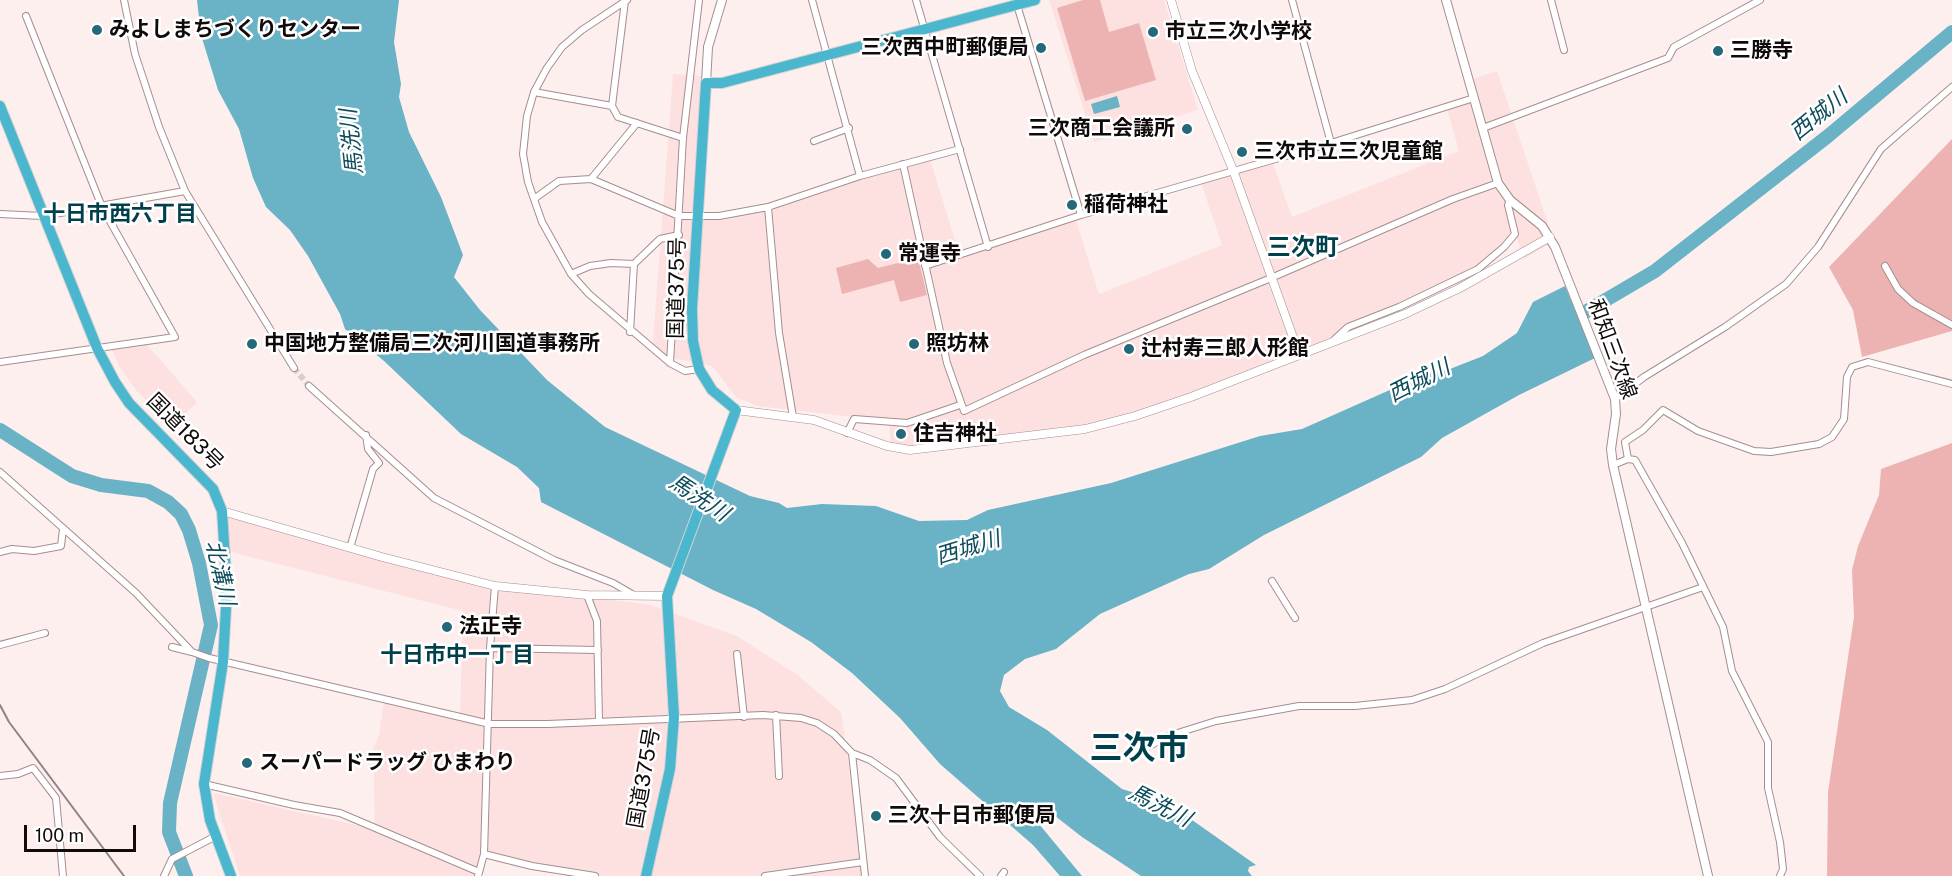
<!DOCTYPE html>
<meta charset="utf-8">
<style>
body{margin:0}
#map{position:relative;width:1952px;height:876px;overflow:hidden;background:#feefef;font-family:"Public Sans",sans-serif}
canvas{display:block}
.scale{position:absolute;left:24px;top:825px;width:112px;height:27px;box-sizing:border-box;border:3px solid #110a0a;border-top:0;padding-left:8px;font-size:18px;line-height:21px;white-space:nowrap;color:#110a0a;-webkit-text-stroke:4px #fff;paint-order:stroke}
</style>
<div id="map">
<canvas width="1952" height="876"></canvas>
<div class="scale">100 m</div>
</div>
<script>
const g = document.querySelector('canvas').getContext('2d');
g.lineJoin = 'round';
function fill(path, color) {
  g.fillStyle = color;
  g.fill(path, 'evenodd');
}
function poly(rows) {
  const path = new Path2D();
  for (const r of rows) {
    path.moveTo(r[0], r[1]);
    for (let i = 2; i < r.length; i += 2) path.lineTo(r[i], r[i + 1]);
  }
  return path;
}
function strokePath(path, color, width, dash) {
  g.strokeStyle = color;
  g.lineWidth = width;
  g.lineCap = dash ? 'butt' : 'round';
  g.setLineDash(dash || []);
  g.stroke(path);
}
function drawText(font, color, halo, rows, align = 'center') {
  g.font = font + ' "Public Sans","Noto Sans JP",sans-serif';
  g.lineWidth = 5;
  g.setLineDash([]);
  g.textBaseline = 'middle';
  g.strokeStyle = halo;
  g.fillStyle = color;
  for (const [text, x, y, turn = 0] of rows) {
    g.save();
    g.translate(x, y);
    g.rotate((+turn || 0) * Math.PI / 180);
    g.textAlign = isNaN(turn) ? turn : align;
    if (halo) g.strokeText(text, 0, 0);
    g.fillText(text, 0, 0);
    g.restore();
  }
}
const built = poly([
 [1049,0,1164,0,1198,110,1094,142],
 [1497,71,1554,241,1524,259,1516,236,1491,259,1442,289,1351,335,1122,421,891,449,889,421,757,406,736,397,712,366,652,354,673,74,707,76,698,217,744,211,929,156,959,253,1075,217,1099,294,1222,245,1200,180,1272,161,1292,217,1459,151,1447,109,1478,99,1472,79],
 [144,341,197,402,173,427,136,390,119,366,110,346],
 [228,515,492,587,647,604,737,636,796,674,841,712,865,876,590,876,485,856,478,876,240,876,213,793,375,829,373,750,379,735,384,702,460,717,463,611,223,550]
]);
const green = poly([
 [1083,0,1100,0,1109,32,1139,23,1156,80,1085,101,1057,8],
 [1952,139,1952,331,1862,357,1853,310,1829,267],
 [918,258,927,295,900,302,894,280,842,294,836,268,868,259,878,268],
 [1952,443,1952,876,1827,876,1828,792,1854,617,1852,570,1858,546,1879,495,1881,469]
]);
const water = poly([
 [197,0,399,0,394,42,401,84,399,97,409,132,441,197,463,255,454,277,480,310,547,380,605,427,750,496,779,503,787,508,822,504,876,506,919,521,967,520,988,510,1111,483,1260,436,1302,429,1428,373,1450,369,1483,356,1517,333,1533,302,1565,286,1595,358,1519,395,1442,438,1421,457,1264,535,1209,569,1189,574,1100,614,1056,649,1025,659,1004,675,1000,691,1009,707,1047,730,1122,789,1138,794,1172,815,1185,815,1256,865,1249,867,1248,871,1252,876,1141,876,1082,837,1050,812,1038,819,1039,824,1082,876,1060,876,1033,845,940,764,900,718,852,673,811,642,756,609,713,590,541,502,539,488,517,467,461,434,384,361,345,329,340,314,308,256,290,230,266,207,253,178,239,129,218,90,201,35],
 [1117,96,1120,107,1094,114,1091,104]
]);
const river = poly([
 [1570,321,1655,271,1828,136,1952,32],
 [0,430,72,476,101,485,148,491,168,502,181,514,189,530,199,563,211,625,170,803,169,832,186,876]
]);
const minorTunnel = poly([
 [294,368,309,386]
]);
const minor = poly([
 [124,0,135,54,159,127,185,191,294,368],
 [627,0,582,30,562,47,547,68,534,92,527,116,523,154,528,182,542,222,571,274,589,294,670,363,685,371,699,369],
 [812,0,860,176],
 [916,0,988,247],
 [1292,0,1331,143],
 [1551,0,1564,50],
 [625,1,612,106,618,117,683,138],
 [1017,5,1081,215],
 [534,92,612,106],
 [1483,128,1668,58,1674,47,1760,0],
 [814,141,849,128],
 [903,164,947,363,964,411,1084,355,1271,278,1453,199,1498,183],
 [591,179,637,123],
 [534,199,559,181,591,179,679,216,719,216,768,207,860,176,960,149],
 [768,207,779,333,793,417],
 [0,214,43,216,185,191],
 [925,266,1081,215,1331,143,1474,98],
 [1885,266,1898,289,1913,303,1952,325],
 [571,274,590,266,611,263,634,264],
 [630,332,634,264,660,239,679,235],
 [1335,339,1348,327,1399,307,1478,269,1504,247,1515,234,1508,205,1510,200],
 [0,362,175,337,102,207,26,16],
 [670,363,683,138,699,0],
 [309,386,434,498,554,560,613,583,632,594],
 [1615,399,1644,377,1725,327,1786,284,1818,247,1881,149,1952,87],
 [847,433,854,419,907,423,960,405],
 [1628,459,1625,442,1643,430,1663,410,1698,431,1754,451,1771,452,1819,444,1832,437,1844,419,1847,377,1852,367,1868,362,1952,384],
 [1613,465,1628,459,1635,460,1682,543,1723,627,1732,671,1768,742,1768,788,1780,842,1783,869,1780,876],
 [0,472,136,593,192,652,209,658,490,724,548,724,763,715,801,718,817,723,834,734,852,753,865,876],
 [350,548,373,469,379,463,368,449,366,435],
 [0,552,12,549,34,551,61,546,63,529],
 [1272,581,1295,618],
 [587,595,597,621,599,722],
 [0,645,45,633],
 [172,647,192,652],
 [490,648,598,650],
 [737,654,744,717],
 [776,715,779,776],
 [1144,749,1168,736,1216,721,1299,706,1355,706,1412,700,1445,689,1543,643,1703,587],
 [852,753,870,760,896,778,940,837,980,876],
 [0,776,18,774,33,768,56,798,63,876],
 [204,784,294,805,340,813,479,872],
 [484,854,532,866,595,876],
 [164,876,172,859,216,836],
 [478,876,484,854,490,648,495,586],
 [765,876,863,862],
 [1001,876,1004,872]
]);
const tertiary = poly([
 [1171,0,1192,71,1233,170,1299,354],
 [736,410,814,420,887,446,910,450,1085,429,1135,416,1191,397,1405,314,1460,288,1550,237],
 [222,511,382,557,495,586,587,595,667,596]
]);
const secondary = poly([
 [1446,0,1498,183,1510,200,1542,226,1555,247,1615,399,1616,414,1611,449,1613,465,1708,876],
 [706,83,708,47,722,0]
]);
const trunk = poly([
 [0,106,97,348,115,382,129,403,213,489,222,511,227,590,223,662,204,784,210,820,231,876],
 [646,876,670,769,674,717,667,596,736,410,712,390,699,369,693,341,692,309,706,83,722,83,1035,0]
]);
const rail = poly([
 [0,705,9,722,124,876]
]);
const markers = [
 [97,30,6,"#246879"],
 [1153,32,6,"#246879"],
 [1041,48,6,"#246879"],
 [1718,51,6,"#246879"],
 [1187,129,6,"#246879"],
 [1242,152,6,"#246879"],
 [1072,205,6,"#246879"],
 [886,254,6,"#246879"],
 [252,344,6,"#246879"],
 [914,344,6,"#246879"],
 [1129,349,6,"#246879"],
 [901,434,6,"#246879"],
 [447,627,6,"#246879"],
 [247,763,6,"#246879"],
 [876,816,6,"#246879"]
];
const poiNames = [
 ["みよしまちづくりセンター",109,30],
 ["市立三次小学校",1165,32],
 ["三次西中町郵便局",1029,48,"right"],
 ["三勝寺",1730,51],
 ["三次商工会議所",1175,129,"right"],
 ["三次市立三次児童館",1254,152],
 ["稲荷神社",1084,205],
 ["常運寺",898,254],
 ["中国地方整備局三次河川国道事務所",264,344],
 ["照坊林",926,344],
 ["辻村寿三郎人形館",1141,349],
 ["住吉神社",913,434],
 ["法正寺",459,627],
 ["スーパードラッグ ひまわり",259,763],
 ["三次十日市郵便局",888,816]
];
const streetNames = [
 ["国道375号",677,288,-89],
 ["和知三次線",1612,349,70],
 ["国道183号",185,432,45],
 ["国道375号",644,778,-80]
];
const waterNames = [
 ["西城川",1819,115,-39],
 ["馬洗川",352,142,-96],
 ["西城川",1419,381,-27],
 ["馬洗川",699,498,33],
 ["西城川",968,548,-17],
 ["北溝川",220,573,77],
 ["馬洗川",1160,806,27]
];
const neighbourhoodNames = [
 ["十日市西六丁目",120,214],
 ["十日市中一丁目",457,655]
];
const quarterNames = [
 ["三次町",1303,248]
];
const townNames = [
 ["三次市",1139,749]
];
fill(built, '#fce1e0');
fill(green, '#ecb3b2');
fill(water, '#6ab2c6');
strokePath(river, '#6ab2c6', 14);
strokePath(minorTunnel, '#dacdcd', 6, [6, 3]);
strokePath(minor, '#a58e8e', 8);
strokePath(tertiary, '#a58e8e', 9);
strokePath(secondary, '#a58e8e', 10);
strokePath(trunk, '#d4d3d3', 12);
strokePath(minor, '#fff', 6);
strokePath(tertiary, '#fff', 8);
strokePath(secondary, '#fff', 8);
strokePath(trunk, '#4ab7cf', 10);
strokePath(rail, '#8f8484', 2);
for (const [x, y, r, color] of markers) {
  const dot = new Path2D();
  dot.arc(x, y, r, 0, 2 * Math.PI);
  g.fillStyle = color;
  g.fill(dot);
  strokePath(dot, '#fff', 2);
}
drawText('bold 21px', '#110a0a', '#fff', poiNames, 'left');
drawText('21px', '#110a0a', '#fff', streetNames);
drawText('italic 22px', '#0e4d5c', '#fff', waterNames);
drawText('bold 22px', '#023f4c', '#fff', neighbourhoodNames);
drawText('bold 24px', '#023f4c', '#fff', quarterNames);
drawText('bold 33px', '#023f4c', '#fff', townNames);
</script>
